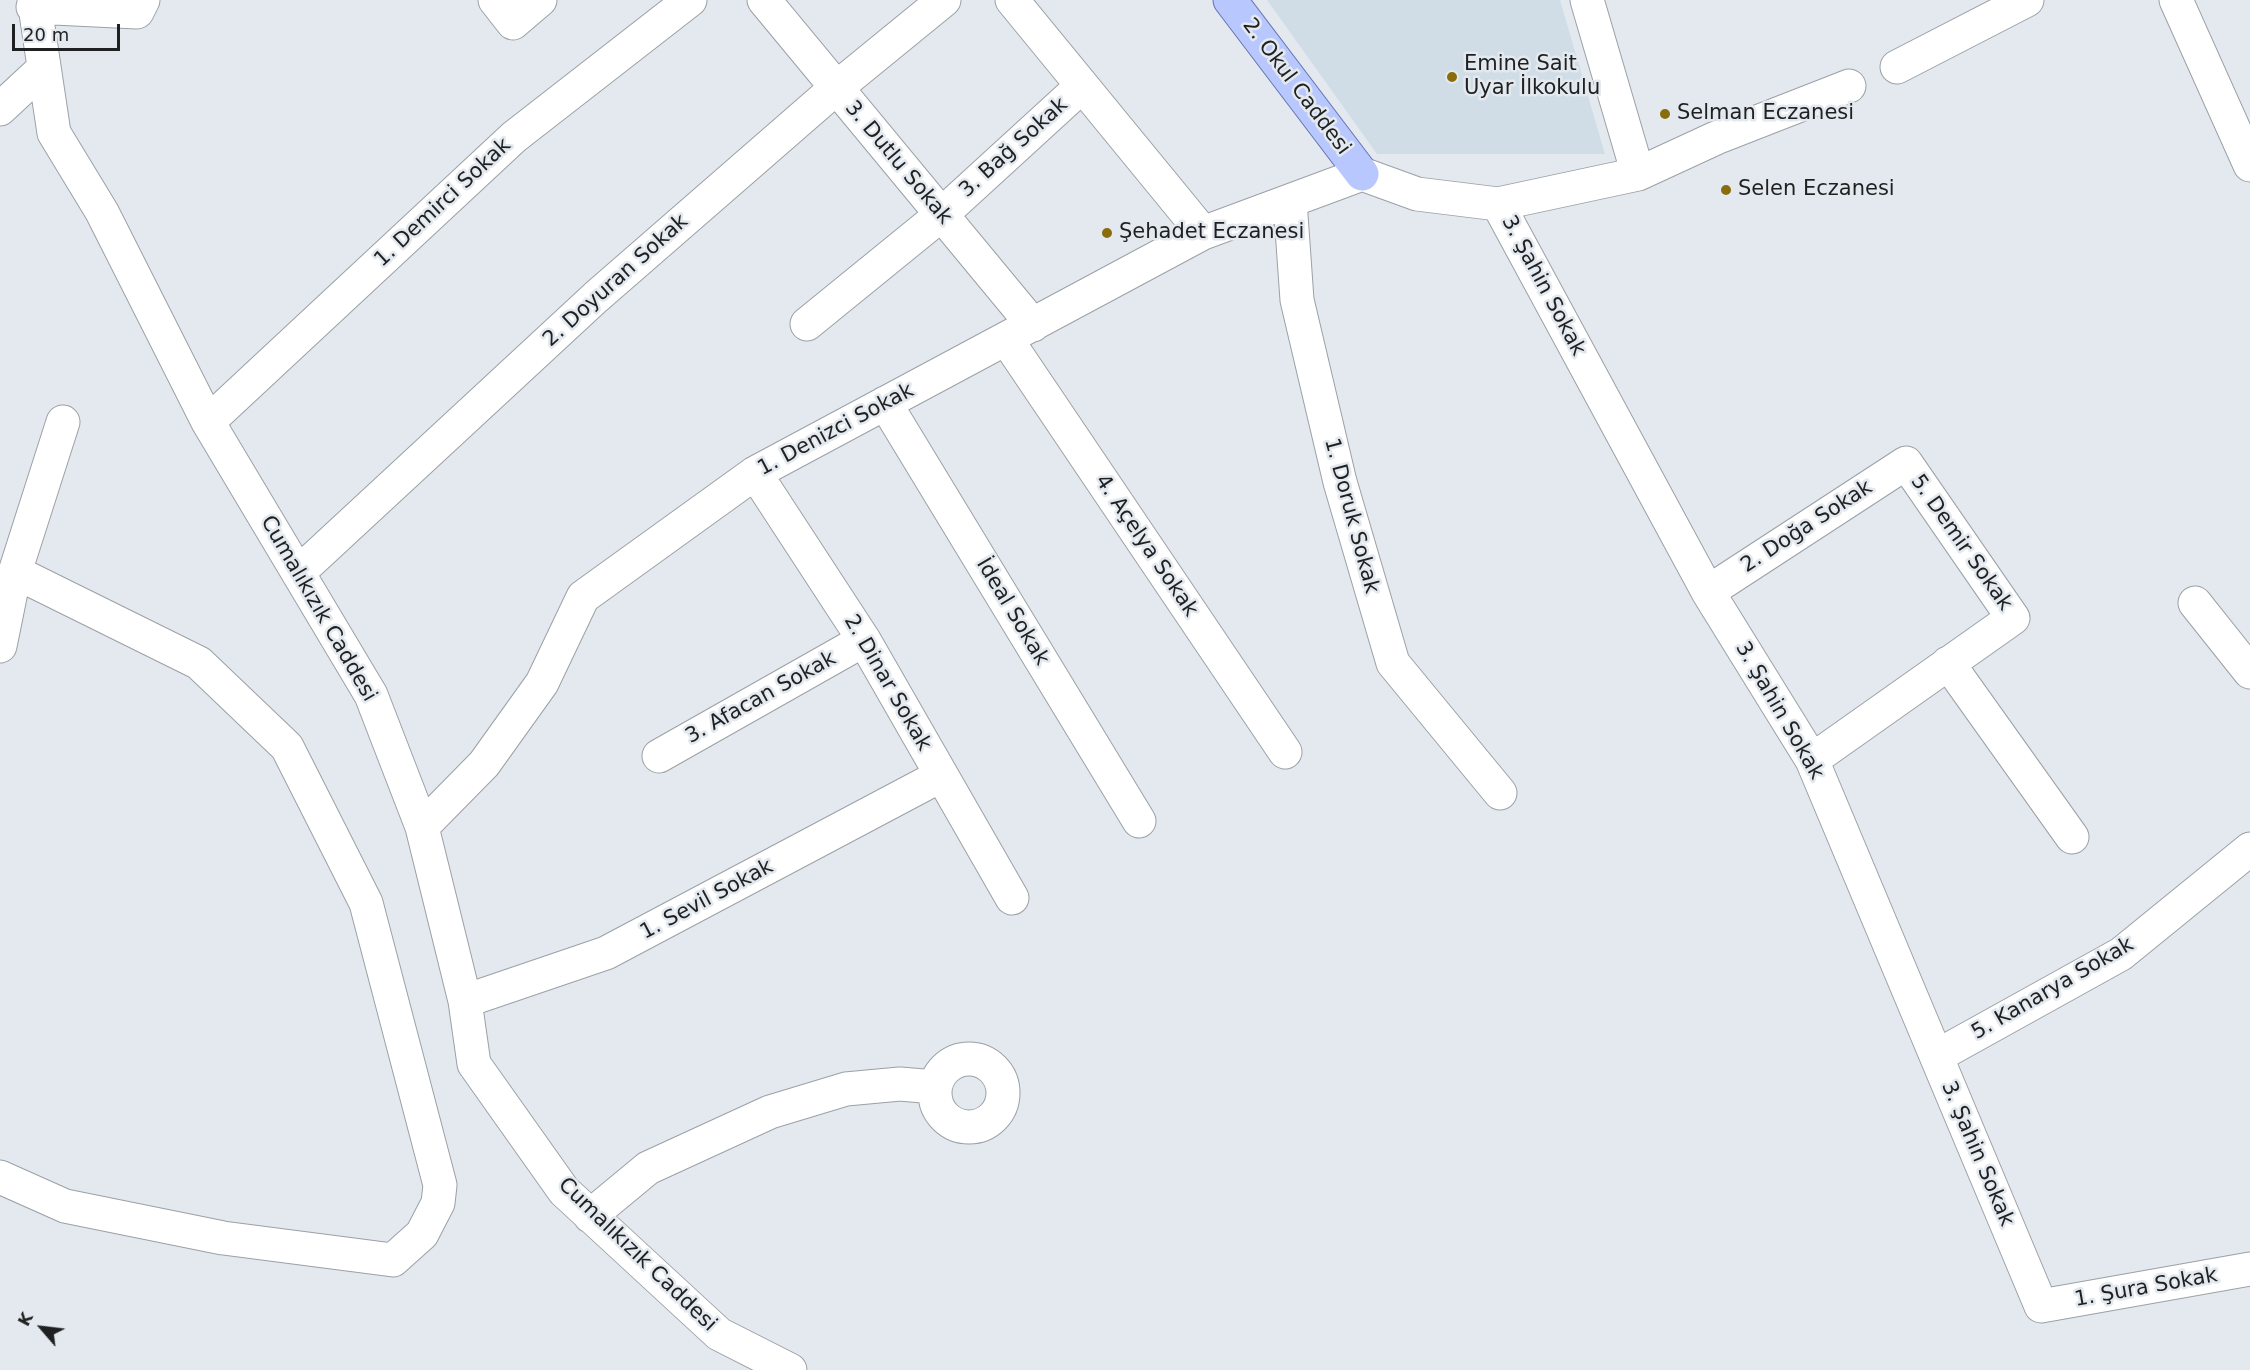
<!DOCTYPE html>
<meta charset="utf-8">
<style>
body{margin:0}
#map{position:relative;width:2250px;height:1370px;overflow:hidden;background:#e3e9ee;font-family:"DejaVu Sans",sans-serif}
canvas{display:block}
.north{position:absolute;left:12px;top:1298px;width:60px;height:60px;-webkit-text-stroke:4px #e3e9ee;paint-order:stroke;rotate:298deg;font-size:16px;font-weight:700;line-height:24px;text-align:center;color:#1e2022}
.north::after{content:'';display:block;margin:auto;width:21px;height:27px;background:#1e2022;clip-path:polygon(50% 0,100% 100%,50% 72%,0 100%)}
.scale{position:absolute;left:12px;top:24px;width:108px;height:27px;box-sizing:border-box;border:3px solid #1e2022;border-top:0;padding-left:8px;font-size:18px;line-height:21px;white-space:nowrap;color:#1e2022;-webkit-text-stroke:4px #e3e9ee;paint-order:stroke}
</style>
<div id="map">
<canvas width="2250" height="1370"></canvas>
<div class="north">K</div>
<div class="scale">20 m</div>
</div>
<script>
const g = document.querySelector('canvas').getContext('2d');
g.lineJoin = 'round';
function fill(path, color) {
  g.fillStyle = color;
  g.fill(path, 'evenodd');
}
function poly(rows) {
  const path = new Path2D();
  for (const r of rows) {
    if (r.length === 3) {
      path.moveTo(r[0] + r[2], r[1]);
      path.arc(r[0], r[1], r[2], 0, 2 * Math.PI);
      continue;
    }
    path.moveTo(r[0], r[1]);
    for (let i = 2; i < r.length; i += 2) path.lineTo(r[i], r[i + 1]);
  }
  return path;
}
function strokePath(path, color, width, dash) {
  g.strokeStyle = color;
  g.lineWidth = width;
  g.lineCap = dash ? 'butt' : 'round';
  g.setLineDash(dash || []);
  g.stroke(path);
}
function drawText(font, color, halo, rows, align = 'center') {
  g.font = font + ' "DejaVu Sans",sans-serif';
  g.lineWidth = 5;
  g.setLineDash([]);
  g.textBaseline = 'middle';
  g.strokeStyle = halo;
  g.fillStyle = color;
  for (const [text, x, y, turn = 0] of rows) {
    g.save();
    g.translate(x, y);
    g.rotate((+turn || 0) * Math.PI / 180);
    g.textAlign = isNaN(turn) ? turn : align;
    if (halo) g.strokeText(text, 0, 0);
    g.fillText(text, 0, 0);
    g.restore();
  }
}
const built = poly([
 [1267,0,1560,0,1605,154,1377,154]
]);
const minor = poly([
 [34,0,54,133,102,212,208,422,371,695,422,827,465,1001,474,1064,564,1191,719,1334,790,1370],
 [495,0,513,23,540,0],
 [764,0,1033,325],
 [1012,0,1203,233],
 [1587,0,1638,174],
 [2176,0,2250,165],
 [33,7,137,12,143,0],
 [1897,67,2027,0],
 [0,109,43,69],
 [1290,201,1297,300,1340,482,1393,663,1500,793],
 [1498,204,1708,592,1812,760,2041,1306,2250,1269],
 [807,324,941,215,1082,86],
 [1007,340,1285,752],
 [885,403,1139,821],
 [208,422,514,137,690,0],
 [755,473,864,640,1012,898],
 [298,573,596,297,835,89,944,0],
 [1708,592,1906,463,2013,618,1812,760],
 [2195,603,2250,672],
 [0,646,15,572,63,422],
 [1948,663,2072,837],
 [659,756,864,640],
 [422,827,484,764,542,683,583,597,755,473,1203,233,1362,174,1417,194,1498,204,1638,174,1716,138,1849,86],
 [465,1001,606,953,940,776],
 [1937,1056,2121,954,2250,849],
 [969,1093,34],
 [0,1177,65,1206,223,1238,393,1260,422,1234,438,1203,440,1185,366,903,287,747,199,663,15,572],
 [590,1216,648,1168,770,1112,846,1089,900,1084,935,1087]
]);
const major = poly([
 [1230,0,1362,174]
]);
const markers = [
 [1452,77,6,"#896d0c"],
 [1665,114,6,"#896d0c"],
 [1726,190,6,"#896d0c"],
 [1107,233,6,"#896d0c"]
];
const poiNames = [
 ["Emine Sait",1464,65],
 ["Uyar İlkokulu",1464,89],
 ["Selman Eczanesi",1677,114],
 ["Selen Eczanesi",1738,190],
 ["Şehadet Eczanesi",1119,233]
];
const streetNames = [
 ["2. Okul Caddesi",1296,87,53],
 ["3. Bağ Sokak",1014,148,-42],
 ["3. Dutlu Sokak",898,163,50],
 ["1. Demirci Sokak",443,203,-43],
 ["2. Doyuran Sokak",616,281,-42],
 ["3. Şahin Sokak",1543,286,62],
 ["1. Denizci Sokak",836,430,-28],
 ["1. Doruk Sokak",1351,516,75],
 ["2. Doğa Sokak",1807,527,-33],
 ["5. Demir Sokak",1961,543,55],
 ["4. Açelya Sokak",1146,546,56],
 ["Cumalıkızık Caddesi",318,609,60],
 ["İdeal Sokak",1012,612,59],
 ["2. Dinar Sokak",887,683,60],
 ["3. Afacan Sokak",761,698,-29],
 ["3. Şahin Sokak",1779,711,60],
 ["1. Sevil Sokak",707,900,-28],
 ["5. Kanarya Sokak",2053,989,-30],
 ["3. Şahin Sokak",1977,1154,67],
 ["Cumalıkızık Caddesi",637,1255,44],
 ["1. Şura Sokak",2146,1288,-10]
];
fill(built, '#d0dde7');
strokePath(minor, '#9ba1a6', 35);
strokePath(major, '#6474b1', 35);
strokePath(minor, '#fff', 33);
strokePath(major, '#b8c7fe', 33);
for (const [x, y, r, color] of markers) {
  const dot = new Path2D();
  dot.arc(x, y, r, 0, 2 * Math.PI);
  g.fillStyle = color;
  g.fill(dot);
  strokePath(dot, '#e3e9ee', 2);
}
drawText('21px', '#1e2022', '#e3e9ee', poiNames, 'left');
drawText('21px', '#1e2022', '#e3e9ee', streetNames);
</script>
